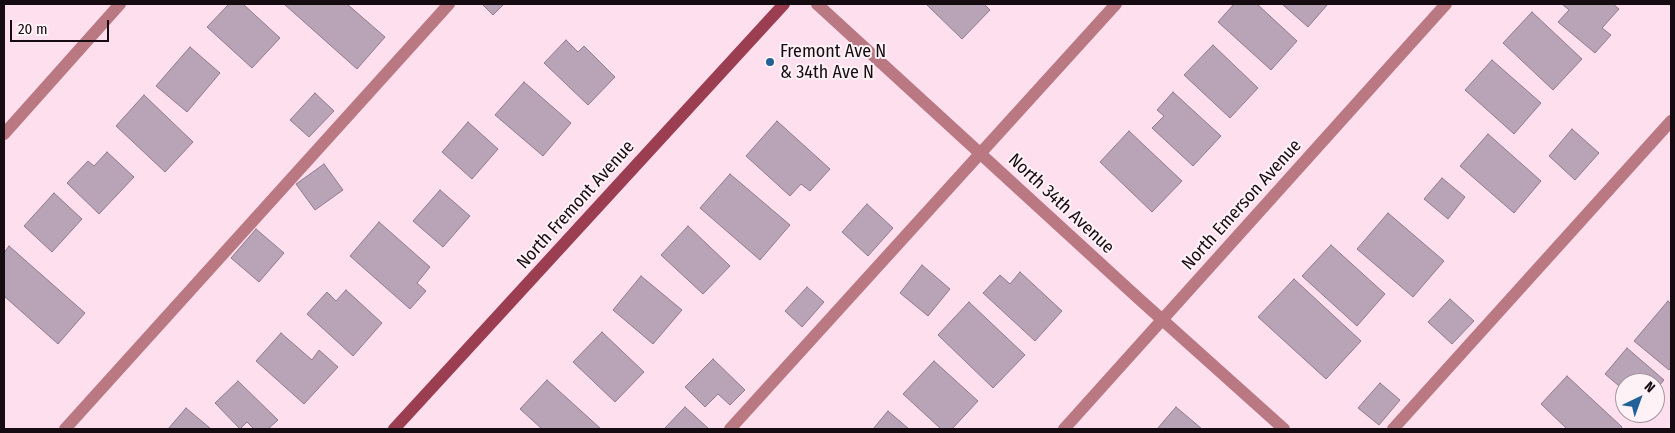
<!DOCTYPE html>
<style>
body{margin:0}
#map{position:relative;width:1675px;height:433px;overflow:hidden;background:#fedfed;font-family:"Fira Sans Condensed",sans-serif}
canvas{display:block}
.frame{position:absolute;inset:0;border:5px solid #150b10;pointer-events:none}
.north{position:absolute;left:1615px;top:373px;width:50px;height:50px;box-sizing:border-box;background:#fff2f7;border:1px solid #a1969b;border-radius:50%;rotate:42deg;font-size:14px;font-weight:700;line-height:20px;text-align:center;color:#150b10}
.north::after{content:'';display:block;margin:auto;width:18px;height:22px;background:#216197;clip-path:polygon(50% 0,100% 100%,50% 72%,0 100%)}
.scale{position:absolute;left:10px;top:20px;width:99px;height:22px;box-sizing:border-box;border:2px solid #150b10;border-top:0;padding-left:6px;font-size:15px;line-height:18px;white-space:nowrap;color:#150b10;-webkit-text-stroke:4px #fff2f7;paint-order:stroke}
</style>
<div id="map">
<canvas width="1675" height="433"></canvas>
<div class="frame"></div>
<div class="north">N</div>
<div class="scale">20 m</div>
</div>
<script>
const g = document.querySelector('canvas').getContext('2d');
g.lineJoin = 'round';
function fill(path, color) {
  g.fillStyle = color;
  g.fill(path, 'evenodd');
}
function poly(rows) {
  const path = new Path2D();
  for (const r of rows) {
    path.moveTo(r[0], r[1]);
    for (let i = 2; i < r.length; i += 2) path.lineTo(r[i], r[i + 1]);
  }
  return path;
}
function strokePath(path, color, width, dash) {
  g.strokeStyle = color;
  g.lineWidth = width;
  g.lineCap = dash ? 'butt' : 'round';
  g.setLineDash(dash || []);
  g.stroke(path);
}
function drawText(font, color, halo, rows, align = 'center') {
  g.font = font + ' "Fira Sans Condensed",sans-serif';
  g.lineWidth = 4;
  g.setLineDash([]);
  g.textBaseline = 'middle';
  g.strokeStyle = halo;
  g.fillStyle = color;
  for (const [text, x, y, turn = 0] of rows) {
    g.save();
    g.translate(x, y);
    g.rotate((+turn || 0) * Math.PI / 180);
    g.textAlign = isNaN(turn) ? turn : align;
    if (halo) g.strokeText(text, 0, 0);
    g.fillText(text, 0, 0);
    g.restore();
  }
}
const building = poly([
 [229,4,243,4,280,38,252,68,207,27,229,4],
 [284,4,347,4,385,37,357,69,284,4],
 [482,4,504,4,493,15,482,4],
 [926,4,984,4,990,10,962,39,926,4],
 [1234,4,1257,4,1297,41,1271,70,1218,22,1234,4],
 [1282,4,1328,4,1308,27,1282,4],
 [1562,4,1613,4,1619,9,1602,28,1611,35,1595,53,1558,22,1569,10,1562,4],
 [1532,12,1582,59,1553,90,1503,43,1532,12],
 [566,40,578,52,584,46,615,77,588,105,544,63,566,40],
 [1213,45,1258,88,1230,118,1184,75,1213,45],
 [190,47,220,73,187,112,156,86,190,47],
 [1492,60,1541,103,1514,134,1465,90,1492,60],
 [524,82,571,123,543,156,495,115,524,82],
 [1173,92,1221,136,1193,166,1152,128,1164,116,1157,110,1173,92],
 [315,93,334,111,309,137,290,120,315,93],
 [144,95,193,142,165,172,116,126,144,95],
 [777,121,830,169,810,191,801,184,790,196,746,156,777,121],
 [468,122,498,149,472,179,442,152,468,122],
 [1572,129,1599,153,1575,180,1549,156,1572,129],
 [1129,131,1182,181,1152,212,1100,162,1129,131],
 [1488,134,1541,181,1514,213,1460,166,1488,134],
 [107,152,134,177,99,214,67,183,88,161,94,166,107,152],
 [324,164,343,190,315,210,296,184,324,164],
 [730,174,790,225,760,260,700,208,730,174],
 [1442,178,1465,197,1448,219,1424,199,1442,178],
 [440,190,470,216,443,247,413,221,440,190],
 [54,193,82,219,52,252,24,226,54,193],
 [867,204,893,228,868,256,842,232,867,204],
 [1388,213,1444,261,1413,297,1357,249,1388,213],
 [379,222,430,267,417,283,426,291,410,309,350,256,379,222],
 [688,226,730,266,703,294,661,255,688,226],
 [256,229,284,253,259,282,231,258,256,229],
 [1331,245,1385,294,1357,326,1302,276,1331,245],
 [9,246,85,313,58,344,4,296,4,253,9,246],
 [922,265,950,289,928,316,900,293,922,265],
 [1020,272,1062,311,1035,341,983,293,1000,275,1010,284,1020,272],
 [641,276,682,310,653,344,613,310,641,276],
 [1294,279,1361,341,1326,379,1258,317,1294,279],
 [807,287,824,302,802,327,785,311,807,287],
 [346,290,382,323,353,356,307,314,327,292,336,301,346,290],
 [1450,299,1474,321,1452,344,1428,322,1450,299],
 [1668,301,1671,304,1671,367,1669,370,1634,341,1668,301],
 [969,302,1025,355,993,388,938,335,969,302],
 [602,332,644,372,615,402,573,362,602,332],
 [281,333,312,360,319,350,338,367,304,404,256,361,281,333],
 [1627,348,1664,380,1655,391,1655,383,1625,383,1625,391,1605,374,1627,348],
 [713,359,745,390,730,405,718,394,705,407,685,387,713,359],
 [934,361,978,401,952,429,941,429,903,394,934,361],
 [1567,376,1622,427,1621,429,1567,429,1541,404,1567,376],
 [547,380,601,429,542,429,520,409,547,380],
 [238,381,278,420,268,429,254,429,247,422,240,429,215,403,238,381],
 [1380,383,1400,400,1379,425,1358,408,1380,383],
 [685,407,709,429,664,429,685,407],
 [1176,407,1202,429,1157,429,1176,407],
 [186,408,211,429,168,429,186,408],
 [888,411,909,429,873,429,888,411]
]);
const lane = poly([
 [65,429,449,4],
 [730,429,1116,4],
 [1393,429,1671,121]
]);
const street = poly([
 [817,4,1138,298,1284,429],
 [4,134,120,4],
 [1064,429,1446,4]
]);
const secondary = poly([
 [394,429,784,4]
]);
const markers = [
 [770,62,5,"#216197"]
];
const poiNames = [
 ["Fremont Ave N",780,52],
 ["& 34th Ave N",780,73]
];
const streetNames = [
 ["North 34th Avenue",1061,204,43],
 ["North Fremont Avenue",576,205,-48],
 ["North Emerson Avenue",1242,205,-48]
];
fill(building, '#b9a3b7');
strokePath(building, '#907a8d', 1);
strokePath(lane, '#b97882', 12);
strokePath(street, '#b97882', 12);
strokePath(secondary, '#9b3e52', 12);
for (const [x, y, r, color] of markers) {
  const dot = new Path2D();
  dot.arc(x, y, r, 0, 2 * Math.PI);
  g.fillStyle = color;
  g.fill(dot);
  strokePath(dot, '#fff2f7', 2);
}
drawText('18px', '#150b10', '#fff2f7', poiNames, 'left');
drawText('18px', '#150b10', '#fff2f7', streetNames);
</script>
